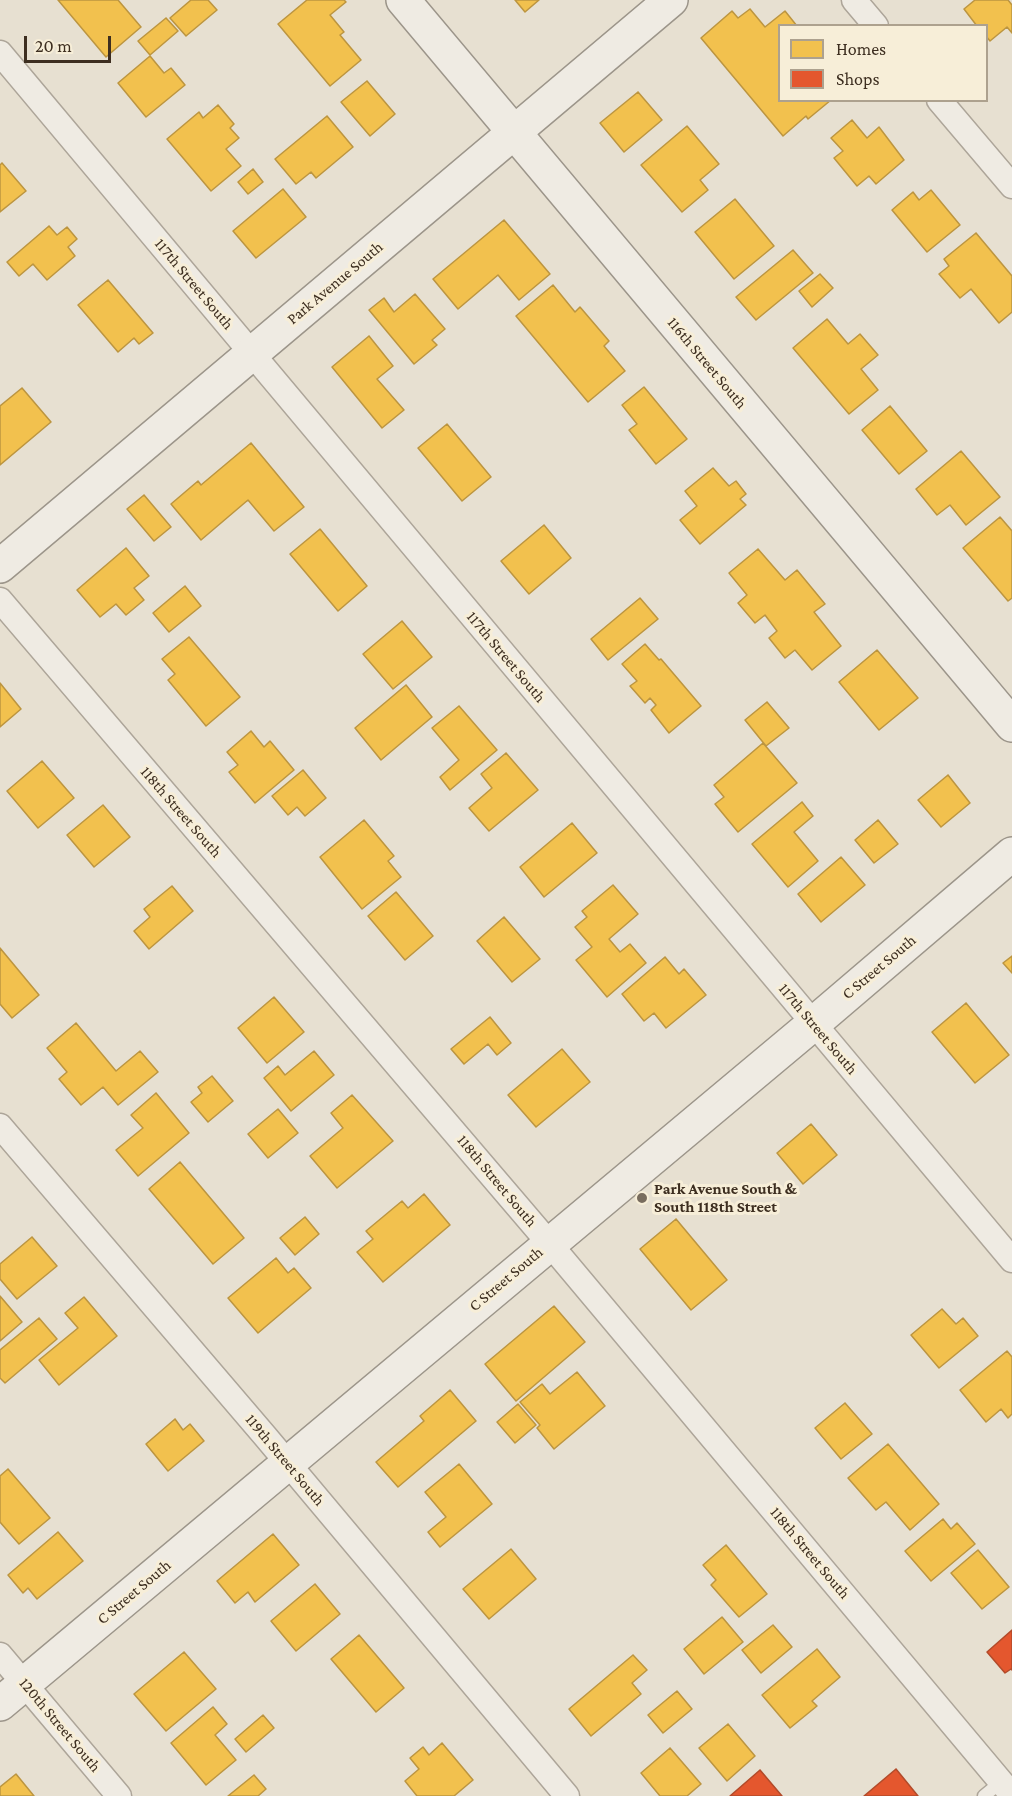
<!DOCTYPE html>
<style>
body{margin:0}
#map{position:relative;width:1012px;height:1796px;overflow:hidden;background:#e7e0d1;font-family:"Crimson Pro",serif}
canvas{display:block}
.legend{position:absolute;left:778px;top:24px;width:210px;height:78px;box-sizing:border-box;background:#f7eed8;border:2px solid #ada18e;margin:0;padding:8px 10px;list-style:none;font-size:18px;color:#3d2e20}
.legend li{display:flex;align-items:center;gap:12px;height:30px}
.legend b{width:30px;border:2px solid #ada18e}
.scale{position:absolute;left:24px;top:36px;width:87px;height:27px;box-sizing:border-box;border:3px solid #3d2e20;border-top:0;padding-left:8px;font-size:18px;line-height:21px;white-space:nowrap;color:#3d2e20;-webkit-text-stroke:4px #f7eed8;paint-order:stroke}
</style>
<div id="map">
<canvas width="1012" height="1796"></canvas>
<ul class="legend">
<li><b style="height:16px;background:#f2c14e"></b>Homes</li>
<li><b style="height:16px;background:#e4572e"></b>Shops</li>
</ul>
<div class="scale">20 m</div>
</div>
<script>
const g = document.querySelector('canvas').getContext('2d');
g.lineJoin = 'round';
function fill(path, color) {
  g.fillStyle = color;
  g.fill(path, 'evenodd');
}
function poly(rows) {
  const path = new Path2D();
  for (const r of rows) {
    path.moveTo(r[0], r[1]);
    for (let i = 2; i < r.length; i += 2) path.lineTo(r[i], r[i + 1]);
  }
  return path;
}
function strokePath(path, color, width, dash) {
  g.strokeStyle = color;
  g.lineWidth = width;
  g.lineCap = dash ? 'butt' : 'round';
  g.setLineDash(dash || []);
  g.stroke(path);
}
function drawText(font, color, halo, rows, align = 'center') {
  g.font = font + ' "Crimson Pro",serif';
  g.lineWidth = 6;
  g.setLineDash([]);
  g.textBaseline = 'middle';
  g.strokeStyle = halo;
  g.fillStyle = color;
  for (const [text, x, y, turn = 0] of rows) {
    g.save();
    g.translate(x, y);
    g.rotate((+turn || 0) * Math.PI / 180);
    g.textAlign = isNaN(turn) ? turn : align;
    if (halo) g.strokeText(text, 0, 0);
    g.fillText(text, 0, 0);
    g.restore();
  }
}
const homes = poly([
 [58,0,118,0,141,27,106,57,58,0],
 [191,0,208,0,217,10,186,36,170,18,191,0],
 [307,0,344,0,346,2,330,15,344,32,340,35,361,60,330,86,278,24,307,0],
 [515,0,539,0,525,12,515,0],
 [975,0,1008,0,1012,5,1012,33,1007,27,990,41,986,36,986,26,977,26,964,9,975,0],
 [750,9,765,27,785,11,797,26,780,26,780,100,831,100,808,119,806,116,783,136,701,38,732,11,738,18,750,9],
 [166,18,178,31,150,55,138,41,166,18],
 [150,56,164,73,171,68,185,85,146,117,118,83,150,56],
 [367,81,395,114,370,136,341,102,367,81],
 [638,92,662,120,624,152,600,123,638,92],
 [218,105,234,124,230,128,239,138,226,149,241,166,211,191,167,139,199,112,203,118,218,105],
 [327,116,353,147,316,178,311,172,296,184,275,159,327,116],
 [852,120,867,138,879,127,904,160,876,184,869,176,857,186,834,158,843,151,831,138,852,120],
 [687,126,719,164,700,180,708,190,682,212,641,165,687,126],
 [2,163,26,191,0,212,0,165,2,163],
 [253,169,263,182,248,194,238,182,253,169],
 [283,189,306,217,256,258,233,231,283,189],
 [931,190,960,225,927,252,892,210,913,192,919,200,931,190],
 [735,199,774,246,734,279,695,232,735,199],
 [504,220,550,274,519,300,498,275,458,309,433,279,504,220],
 [49,226,57,235,67,227,77,239,68,247,75,256,47,280,33,264,19,276,7,262,49,226],
 [976,233,1012,276,1012,312,999,323,971,289,960,298,939,274,949,266,944,259,976,233],
 [793,250,813,273,756,320,736,297,793,250],
 [820,274,833,288,812,307,799,291,820,274],
 [108,280,153,333,139,344,134,338,118,352,78,305,108,280],
 [553,285,575,312,580,307,609,341,604,346,625,371,588,402,516,316,553,285],
 [415,294,445,329,432,340,437,345,414,364,369,310,384,298,394,312,415,294],
 [827,319,848,344,860,334,878,355,861,369,878,390,849,414,793,348,827,319],
 [369,336,393,366,377,379,404,410,382,428,332,367,369,336],
 [644,387,687,439,656,464,629,430,637,424,622,405,644,387],
 [22,388,51,422,0,465,0,406,22,388],
 [890,406,927,451,899,474,862,430,890,406],
 [447,424,491,477,462,501,418,448,447,424],
 [251,443,304,507,274,531,248,500,201,540,171,504,198,481,201,485,251,443],
 [961,451,1000,497,966,525,950,505,937,515,916,489,961,451],
 [713,468,729,486,736,481,746,494,740,499,746,505,700,544,680,520,697,506,685,491,713,468],
 [144,495,171,527,154,541,127,509,144,495],
 [1000,517,1012,531,1012,598,1008,601,963,548,1000,517],
 [544,525,571,558,529,594,501,561,544,525],
 [320,529,367,586,338,611,290,554,320,529],
 [126,548,149,576,134,588,144,600,126,615,116,604,100,617,77,590,126,548],
 [758,549,785,580,797,570,825,604,814,612,841,646,812,670,795,650,785,658,769,638,777,631,765,615,755,623,738,603,747,595,729,573,758,549],
 [185,586,201,606,169,632,153,613,185,586],
 [640,598,658,619,608,660,591,639,640,598],
 [402,621,432,657,393,689,363,654,402,621],
 [189,637,240,697,206,726,168,680,175,674,162,659,189,637],
 [645,644,659,660,661,659,701,706,669,733,651,710,656,705,650,698,645,703,630,686,637,681,622,664,645,644],
 [877,650,918,698,879,730,839,682,877,650],
 [0,683,21,709,0,727,0,683],
 [406,685,432,717,381,760,355,728,406,685],
 [767,702,789,728,766,746,745,720,767,702],
 [459,706,497,750,450,790,440,777,459,760,432,728,459,706],
 [251,731,264,747,270,741,294,770,255,803,229,772,238,765,227,752,251,731],
 [763,743,797,783,738,832,715,804,724,797,714,785,763,743],
 [506,753,538,790,489,831,469,808,492,788,481,774,506,753],
 [42,761,74,798,38,828,7,791,42,761],
 [303,770,326,798,305,816,297,807,288,815,272,796,303,770],
 [948,775,970,803,941,827,918,800,948,775],
 [802,802,813,816,794,832,818,861,788,887,752,844,802,802],
 [103,805,130,837,94,867,67,835,103,805],
 [364,820,394,856,388,861,401,877,362,909,320,857,364,820],
 [878,820,898,844,874,863,855,840,878,820],
 [572,823,597,853,544,897,520,867,572,823],
 [841,857,865,885,821,922,798,894,841,857],
 [613,885,638,914,609,939,620,952,630,944,646,963,607,997,576,960,592,947,575,927,587,917,582,911,613,885],
 [172,886,193,911,149,949,134,931,150,917,144,909,172,886],
 [396,892,433,936,405,960,368,916,396,892],
 [504,917,540,959,512,982,477,941,504,917],
 [0,948,39,995,12,1018,0,1004,0,948],
 [1012,956,1012,973,1003,963,1012,956],
 [665,957,679,974,684,969,706,995,666,1028,654,1013,644,1021,622,994,665,957],
 [274,997,304,1032,267,1063,238,1028,274,997],
 [966,1003,1009,1055,975,1083,932,1032,966,1003],
 [490,1017,511,1043,497,1055,488,1044,464,1064,451,1049,490,1017],
 [76,1023,116,1071,140,1051,158,1072,118,1105,103,1087,81,1105,59,1079,67,1072,47,1048,76,1023],
 [562,1049,590,1082,536,1127,508,1095,562,1049],
 [314,1051,334,1075,291,1111,264,1078,278,1066,285,1075,314,1051],
 [212,1076,233,1101,208,1122,191,1102,202,1093,198,1087,212,1076],
 [156,1093,189,1133,138,1176,116,1150,143,1128,131,1115,156,1093],
 [352,1095,393,1141,337,1188,310,1156,343,1128,331,1113,352,1095],
 [278,1109,298,1133,268,1158,248,1134,278,1109],
 [811,1124,837,1155,803,1184,777,1153,811,1124],
 [180,1162,244,1238,213,1264,149,1189,180,1162],
 [424,1194,450,1225,383,1282,357,1252,373,1239,366,1231,402,1201,408,1208,424,1194],
 [305,1217,319,1234,295,1255,280,1238,305,1217],
 [676,1219,727,1280,691,1310,640,1249,676,1219],
 [32,1237,57,1266,17,1299,0,1279,0,1264,32,1237],
 [276,1258,288,1273,294,1268,311,1288,258,1333,228,1298,276,1258],
 [0,1296,22,1322,0,1341,0,1296],
 [84,1297,117,1336,59,1385,39,1360,78,1328,65,1313,84,1297],
 [554,1306,585,1342,516,1401,485,1364,554,1306],
 [942,1309,956,1324,963,1318,978,1336,939,1368,911,1335,942,1309],
 [39,1318,57,1339,5,1383,0,1378,0,1350,39,1318],
 [1007,1351,1012,1357,1012,1414,1008,1418,1001,1409,986,1422,960,1390,1007,1351],
 [577,1372,605,1406,554,1449,537,1428,540,1425,520,1402,542,1384,550,1394,577,1372],
 [450,1390,476,1421,398,1487,376,1462,424,1421,420,1416,450,1390],
 [845,1403,872,1434,841,1459,815,1428,845,1403],
 [518,1404,536,1425,515,1443,497,1422,518,1404],
 [175,1419,183,1430,190,1424,204,1441,168,1471,146,1444,175,1419],
 [888,1444,939,1504,910,1530,886,1502,876,1510,848,1478,888,1444],
 [459,1464,492,1504,440,1547,428,1532,446,1517,425,1492,459,1464],
 [8,1469,50,1518,19,1544,0,1522,0,1476,8,1469],
 [943,1519,951,1529,957,1523,975,1544,931,1581,905,1551,943,1519],
 [58,1532,83,1561,37,1599,28,1588,23,1593,8,1575,58,1532],
 [273,1534,299,1565,255,1602,248,1592,235,1603,217,1581,273,1534],
 [726,1545,767,1594,739,1617,711,1585,716,1580,703,1565,726,1545],
 [511,1549,536,1579,489,1619,463,1589,511,1549],
 [978,1550,1009,1587,982,1609,951,1573,978,1550],
 [315,1584,340,1614,296,1651,271,1621,315,1584],
 [722,1617,743,1642,704,1674,684,1649,722,1617],
 [773,1625,792,1647,761,1673,742,1650,773,1625],
 [359,1635,404,1688,376,1712,331,1659,359,1635],
 [817,1649,840,1677,812,1701,817,1706,790,1728,762,1695,817,1649],
 [184,1652,216,1689,166,1731,134,1694,184,1652],
 [633,1655,647,1670,632,1683,641,1694,591,1736,569,1709,633,1655],
 [677,1691,692,1709,663,1733,648,1715,677,1691],
 [213,1707,227,1724,215,1735,236,1760,206,1785,171,1743,213,1707],
 [263,1715,274,1728,246,1752,235,1739,263,1715],
 [728,1724,755,1756,727,1781,699,1748,728,1724],
 [442,1743,473,1780,454,1796,417,1796,405,1781,419,1769,410,1758,423,1747,429,1755,442,1743],
 [670,1748,701,1784,687,1796,660,1796,641,1773,670,1748],
 [16,1774,34,1796,0,1796,0,1787,16,1774],
 [254,1775,266,1789,258,1796,228,1796,254,1775]
]);
const shops = poly([
 [1012,1630,1012,1670,1011,1669,1005,1673,987,1652,1012,1630],
 [896,1769,918,1796,864,1796,896,1769],
 [760,1770,782,1796,730,1796,760,1770]
]);
const lane = poly([
 [984,1796,1001,1782]
]);
const street = poly([
 [854,0,876,26],
 [0,53,1012,1260],
 [939,100,1012,186],
 [0,600,549,1243,1012,1795],
 [0,1126,265,1436,567,1796],
 [0,1655,119,1796]
]);
const secondary = poly([
 [403,0,1012,725],
 [0,566,671,0],
 [0,1704,813,1024,1012,854]
]);
const markers = [
 [642,1198,6,"#786c5e"]
];
const streetNames = [
 ["Park Avenue South",335,283,-40],
 ["117th Street South",194,284,50],
 ["116th Street South",707,363,50],
 ["117th Street South",506,657,50],
 ["118th Street South",181,812,49],
 ["C Street South",879,967,-40],
 ["117th Street South",818,1029,50],
 ["118th Street South",497,1181,50],
 ["C Street South",506,1279,-40],
 ["119th Street South",285,1460,50],
 ["118th Street South",810,1553,50],
 ["C Street South",134,1592,-40],
 ["120th Street South",60,1725,50]
];
const poiNames = [
 ["Park Avenue South &",654,1189],
 ["South 118th Street",654,1207]
];
fill(homes, '#f2c14e');
strokePath(homes, '#bc9540', 1.5);
fill(shops, '#e4572e');
strokePath(shops, '#b24b2a', 1.5);
strokePath(lane, '#ada599', 15);
strokePath(street, '#ada599', 27);
strokePath(secondary, '#9c958a', 36);
strokePath(lane, '#efebe3', 12);
strokePath(street, '#efebe3', 24);
strokePath(secondary, '#efebe3', 33);
for (const [x, y, r, color] of markers) {
  const dot = new Path2D();
  dot.arc(x, y, r, 0, 2 * Math.PI);
  g.fillStyle = color;
  g.fill(dot);
  strokePath(dot, '#f7eed8', 2);
}
drawText('16px', '#3d2e20', '#f7eed8', streetNames);
drawText('bold 16px', '#3d2e20', '#f7eed8', poiNames, 'left');
</script>
